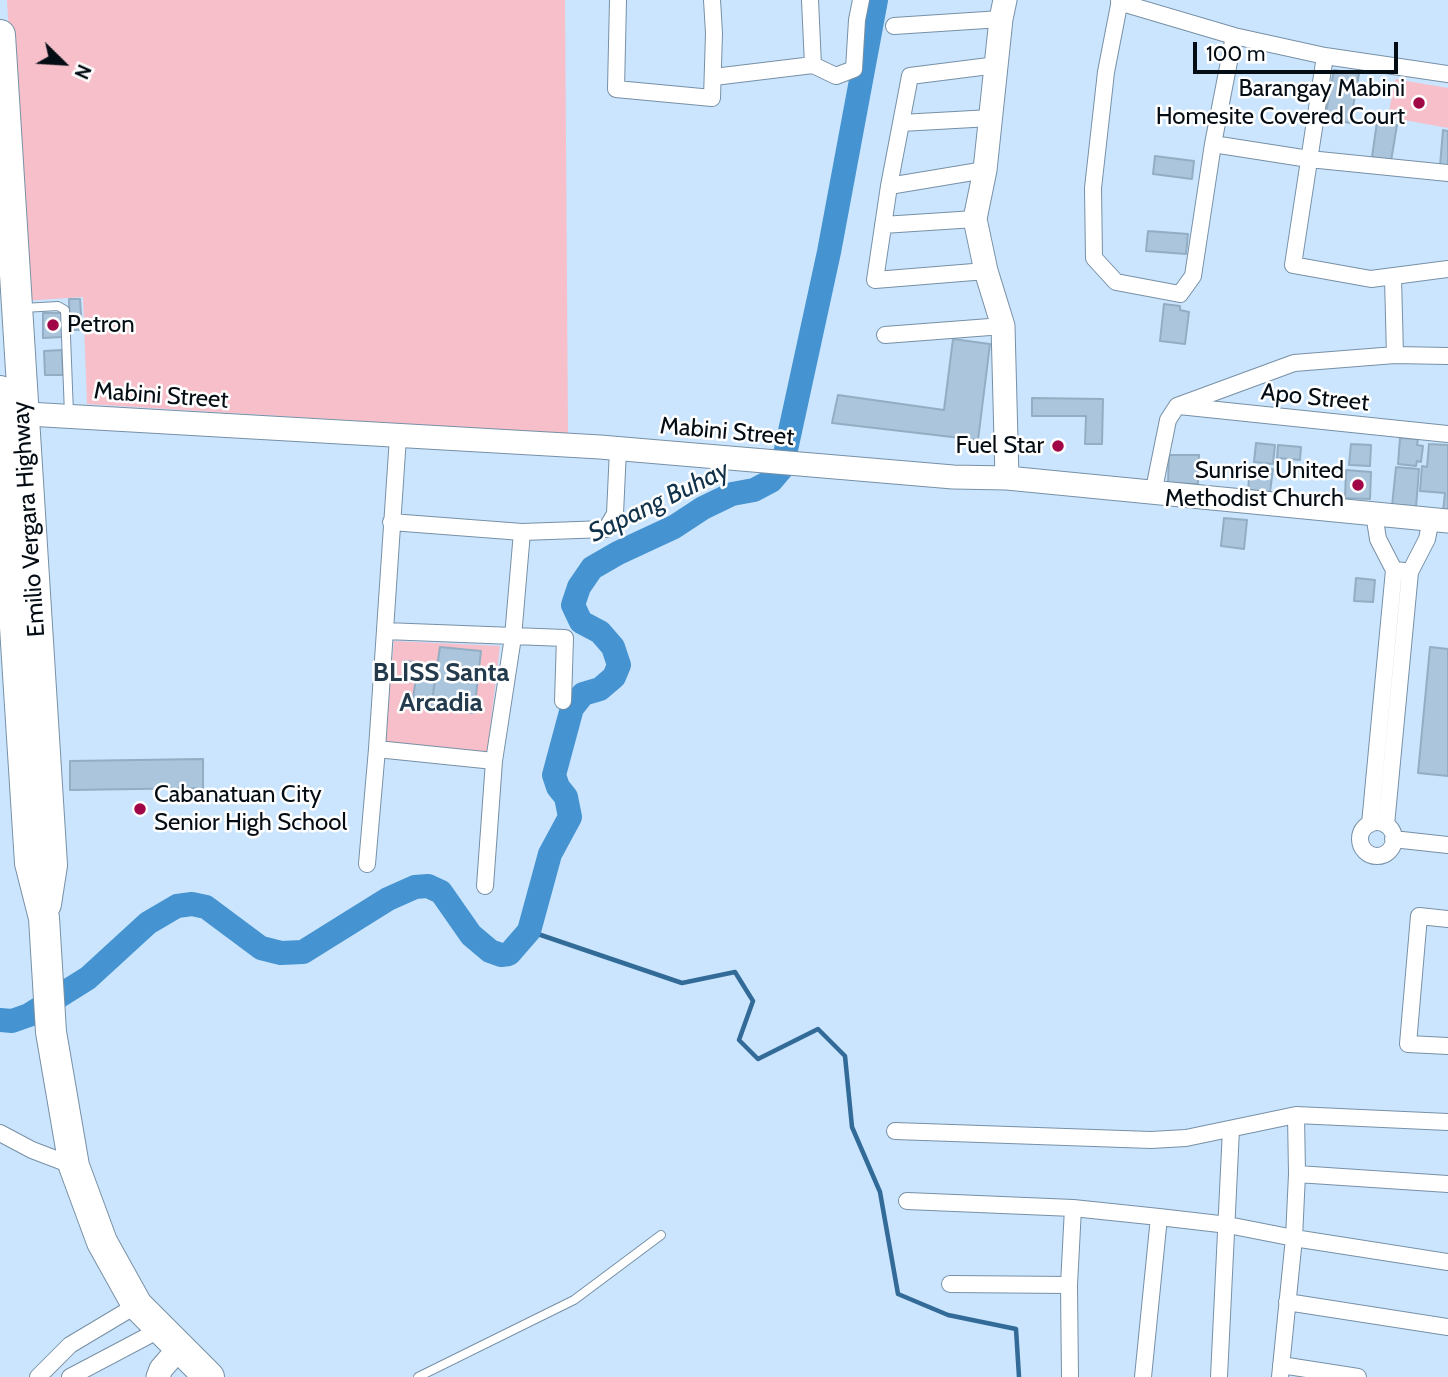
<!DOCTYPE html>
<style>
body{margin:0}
#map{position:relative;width:1448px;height:1377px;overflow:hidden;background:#cae5fd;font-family:Cabin,sans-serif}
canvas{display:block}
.north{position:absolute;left:28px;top:28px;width:70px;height:70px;-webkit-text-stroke:5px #fff;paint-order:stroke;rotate:114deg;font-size:19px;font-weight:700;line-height:28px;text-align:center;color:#040c14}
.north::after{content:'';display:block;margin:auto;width:24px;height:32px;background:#040c14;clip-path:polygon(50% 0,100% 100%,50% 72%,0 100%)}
.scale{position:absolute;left:1193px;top:42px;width:205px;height:32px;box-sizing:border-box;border:4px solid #040c14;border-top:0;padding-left:9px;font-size:21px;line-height:24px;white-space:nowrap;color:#040c14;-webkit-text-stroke:5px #fff;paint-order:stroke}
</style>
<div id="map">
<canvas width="1448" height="1377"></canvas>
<div class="north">N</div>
<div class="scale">100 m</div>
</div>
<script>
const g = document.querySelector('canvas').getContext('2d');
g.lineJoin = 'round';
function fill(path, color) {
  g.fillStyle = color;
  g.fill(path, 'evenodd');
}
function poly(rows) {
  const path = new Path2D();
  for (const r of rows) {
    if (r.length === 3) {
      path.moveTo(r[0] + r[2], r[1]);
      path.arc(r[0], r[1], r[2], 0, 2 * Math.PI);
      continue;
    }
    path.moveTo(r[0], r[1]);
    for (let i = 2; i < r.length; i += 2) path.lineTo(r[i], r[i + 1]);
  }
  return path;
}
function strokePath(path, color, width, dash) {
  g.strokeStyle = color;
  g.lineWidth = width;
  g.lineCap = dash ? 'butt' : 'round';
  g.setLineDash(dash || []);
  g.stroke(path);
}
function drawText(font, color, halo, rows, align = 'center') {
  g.font = font + ' Cabin,sans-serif';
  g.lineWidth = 5;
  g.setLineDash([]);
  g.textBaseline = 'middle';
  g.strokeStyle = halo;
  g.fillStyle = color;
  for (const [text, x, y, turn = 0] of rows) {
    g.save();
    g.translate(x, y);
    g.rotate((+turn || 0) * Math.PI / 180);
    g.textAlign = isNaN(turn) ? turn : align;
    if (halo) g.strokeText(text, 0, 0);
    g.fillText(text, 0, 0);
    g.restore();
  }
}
const green = poly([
 [7,0,565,0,568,434,87,404,83,297,24,301],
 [1395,79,1448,88,1448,128,1388,117],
 [394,641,500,646,487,753,384,743]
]);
const stream = poly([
 [529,931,682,983,735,972,753,1001,739,1040,758,1059,818,1029,845,1056,852,1127,880,1192,898,1294,948,1315,1016,1329,1019,1377]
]);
const river = poly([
 [0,1020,12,1021,29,1015,88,978,148,923,177,906,192,904,206,907,261,948,281,953,303,952,388,899,415,887,428,886,441,892,471,935,490,951,501,955,509,954,529,931,550,854,570,817,566,797,558,787,554,775,572,708,583,694,600,689,614,677,619,665,613,647,600,632,581,622,573,605,579,587,592,568,618,553,674,527,703,508,732,494,754,490,771,481,782,468,829,252,876,0]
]);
const building = poly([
 [1334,70,1359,74,1350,123,1325,118,1334,70],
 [1377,122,1397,125,1391,161,1372,157,1377,122],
 [1443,130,1448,131,1448,166,1440,166,1443,130],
 [1155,156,1194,161,1192,179,1153,174,1155,156],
 [1148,231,1188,234,1186,254,1146,251,1148,231],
 [69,299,80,299,82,330,70,330,69,299],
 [1164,304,1180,306,1180,310,1189,312,1185,344,1160,341,1164,304],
 [43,313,62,313,62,337,43,338,43,313],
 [953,339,990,344,978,440,832,423,838,395,944,410,953,339],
 [62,350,63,375,45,375,44,351,62,350],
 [1032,398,1103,399,1102,444,1085,444,1086,416,1032,416,1032,398],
 [1400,438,1418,439,1417,445,1423,446,1421,462,1417,461,1416,466,1398,464,1400,438],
 [1256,443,1275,445,1273,464,1254,462,1256,443],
 [1351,444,1371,445,1370,466,1349,465,1351,444],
 [1429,444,1448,445,1448,511,1443,511,1445,493,1420,491,1422,466,1427,467,1429,444],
 [1278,445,1301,447,1300,460,1277,458,1278,445],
 [1169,455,1199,455,1198,484,1168,483,1169,455],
 [1255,467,1273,469,1270,492,1248,490,1249,479,1253,480,1255,467],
 [1396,467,1419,469,1416,508,1392,506,1396,467],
 [1346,470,1371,472,1370,499,1345,498,1346,470],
 [1224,518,1247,520,1244,549,1221,546,1224,518],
 [1356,578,1375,580,1373,602,1354,601,1356,578],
 [440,647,481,651,474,713,431,708,440,647],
 [1430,647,1448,649,1448,776,1418,773,1430,647],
 [404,661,417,662,415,682,402,681,404,661],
 [416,678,435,680,431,708,412,705,416,678],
 [203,759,203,788,70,790,70,761,203,759]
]);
const lane = poly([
 [23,308,58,306,65,310,69,414],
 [418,1377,574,1300,661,1235]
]);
const street = poly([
 [618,0,616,89,712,98,714,33,712,0],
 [1120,0,1106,72,1093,188,1094,258,1116,282,1180,294,1193,276,1213,144,1234,36],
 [1119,2,1234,36,1325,56,1448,74],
 [894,26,1001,19],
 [1325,56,1293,265,1371,279,1448,269],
 [813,65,836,76,854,69,857,20,861,0],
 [714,77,813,65,810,0],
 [901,123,991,118],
 [1213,144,1309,159,1448,173],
 [889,186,985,170],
 [883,225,975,219],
 [986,271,875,280,889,186,910,76,997,65],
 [1393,278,1395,355],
 [885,335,1003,326],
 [1179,406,1448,434],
 [1153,494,1168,420,1177,406,1294,363,1395,355,1448,356],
 [1374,514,1378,539,1394,570,1404,571],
 [391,522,522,532,606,529,615,514,618,449],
 [385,631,565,638,563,701],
 [377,749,494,761],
 [1377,839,17],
 [1370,824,1394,570],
 [1386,825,1410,572,1427,539,1431,519],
 [1393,839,1448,845],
 [367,864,377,749,398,437],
 [485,886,494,761,513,637,522,532],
 [1448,919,1419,916,1408,1044,1448,1046],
 [895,1131,1151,1140,1186,1138,1296,1115,1448,1122],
 [0,1133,32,1150,74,1166],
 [1297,1174,1448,1184],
 [907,1201,1073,1208,1159,1217,1228,1225,1294,1238,1448,1262],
 [950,1284,1069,1285],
 [1287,1302,1448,1327],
 [1281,1365,1358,1377],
 [38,1377,70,1345,137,1305],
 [70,1377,161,1329],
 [1070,1377,1069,1285,1073,1208],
 [1143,1377,1159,1217],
 [1219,1377,1231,1129],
 [1280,1377,1294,1238,1297,1174,1296,1115]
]);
const secondary = poly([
 [1005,0,1001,19,985,170,975,219,986,271,1003,326,1007,478],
 [10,413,600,447,953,477,1007,478,1448,521],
 [158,1377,161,1369,180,1347]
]);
const highway = poly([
 [0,35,52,865,46,904],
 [0,391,30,863,44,918,51,1032,74,1166,102,1242,137,1305,209,1377]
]);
const markers = [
 [1419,103,7,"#a10746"],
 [53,325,7,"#a10746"],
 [1058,446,7,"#a10746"],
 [1358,485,7,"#a10746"],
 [140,809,7,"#a10746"]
];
const poiNames = [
 ["Barangay Mabini",1405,89],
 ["Homesite Covered Court",1405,117],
 ["Petron",67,325,"left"],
 ["Fuel Star",1044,446],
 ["Sunrise United",1344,471],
 ["Methodist Church",1344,499],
 ["Cabanatuan City",154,795,"left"],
 ["Senior High School",154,823,"left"]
];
const streetNames = [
 ["Mabini Street",161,396,4],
 ["Apo Street",1315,398,6],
 ["Mabini Street",727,432,5],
 ["Emilio Vergara Highway",29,519,-94]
];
const waterNames = [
 ["Sapang Buhay",659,502,-26]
];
const neighbourhoodNames = [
 ["BLISS Santa",441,673],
 ["Arcadia",441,703]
];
fill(green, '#f6bfc9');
strokePath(stream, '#326a98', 4.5);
strokePath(river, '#4593d0', 24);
fill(building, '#aac5dc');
strokePath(building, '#93adc3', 2);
strokePath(lane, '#7790a6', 10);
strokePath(street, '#7790a6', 18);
strokePath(secondary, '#7790a6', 25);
strokePath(highway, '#7790a6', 32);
strokePath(lane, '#fff', 8);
strokePath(street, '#fff', 16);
strokePath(secondary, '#fff', 23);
strokePath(highway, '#fff', 30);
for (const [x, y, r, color] of markers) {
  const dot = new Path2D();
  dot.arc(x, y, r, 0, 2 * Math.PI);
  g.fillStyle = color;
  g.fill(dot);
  strokePath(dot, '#fff', 2.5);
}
drawText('24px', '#040c14', '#fff', poiNames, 'right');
drawText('24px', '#040c14', '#fff', streetNames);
drawText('italic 26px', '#11324b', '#fff', waterNames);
drawText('bold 26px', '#243b4e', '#fff', neighbourhoodNames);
</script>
